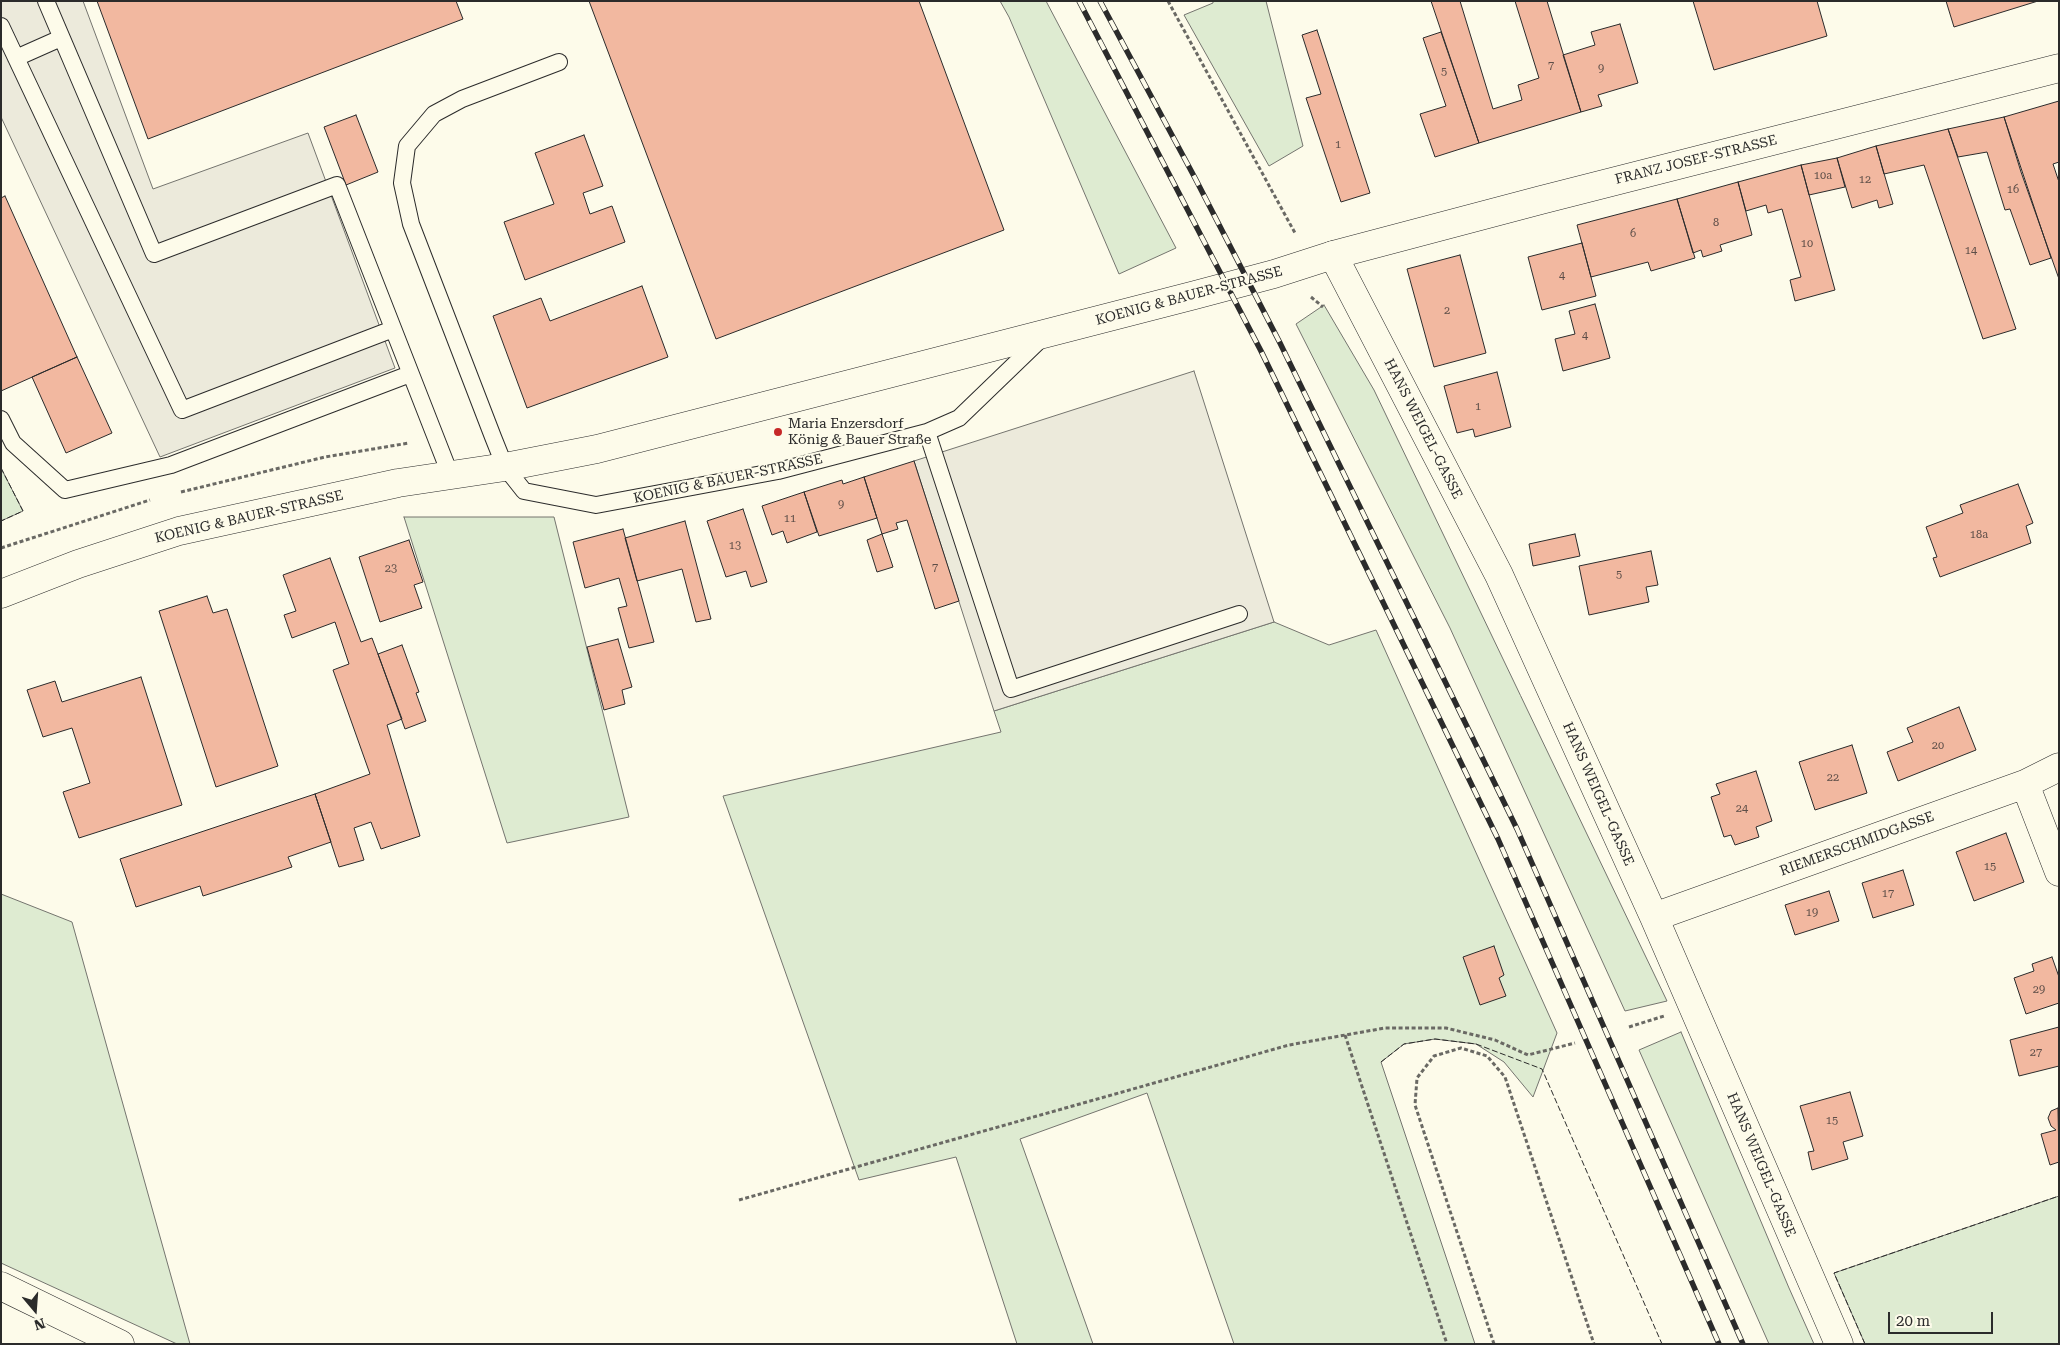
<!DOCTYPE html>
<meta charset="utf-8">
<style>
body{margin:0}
#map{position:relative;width:2060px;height:1345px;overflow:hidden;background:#fdfbea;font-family:"Roboto Serif",serif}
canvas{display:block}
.frame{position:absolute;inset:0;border:2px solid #2b2b2b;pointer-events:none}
.north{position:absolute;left:10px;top:1285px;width:50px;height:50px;-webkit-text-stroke:4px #fdfbea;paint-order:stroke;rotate:162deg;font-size:14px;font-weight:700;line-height:20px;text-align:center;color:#2b2b2b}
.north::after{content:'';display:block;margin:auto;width:18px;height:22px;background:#2b2b2b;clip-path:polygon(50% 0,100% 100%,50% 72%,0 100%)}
.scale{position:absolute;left:1888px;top:1312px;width:105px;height:22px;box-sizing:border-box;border:2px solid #2b2b2b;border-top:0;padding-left:6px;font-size:15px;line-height:18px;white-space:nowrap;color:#2b2b2b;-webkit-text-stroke:4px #fdfbea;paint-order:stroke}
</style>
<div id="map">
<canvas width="2060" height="1345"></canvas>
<div class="frame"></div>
<div class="north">N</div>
<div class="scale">20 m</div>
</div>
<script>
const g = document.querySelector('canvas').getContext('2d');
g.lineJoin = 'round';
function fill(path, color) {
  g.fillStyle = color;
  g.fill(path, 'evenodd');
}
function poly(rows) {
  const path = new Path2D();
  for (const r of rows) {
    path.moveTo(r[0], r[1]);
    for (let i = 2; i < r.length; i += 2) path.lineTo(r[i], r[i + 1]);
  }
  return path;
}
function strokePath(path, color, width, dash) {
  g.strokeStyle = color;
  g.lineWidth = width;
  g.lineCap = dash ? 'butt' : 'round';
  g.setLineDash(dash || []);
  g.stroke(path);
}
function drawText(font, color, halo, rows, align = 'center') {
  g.font = font + ' "Roboto Serif",serif';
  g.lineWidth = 4;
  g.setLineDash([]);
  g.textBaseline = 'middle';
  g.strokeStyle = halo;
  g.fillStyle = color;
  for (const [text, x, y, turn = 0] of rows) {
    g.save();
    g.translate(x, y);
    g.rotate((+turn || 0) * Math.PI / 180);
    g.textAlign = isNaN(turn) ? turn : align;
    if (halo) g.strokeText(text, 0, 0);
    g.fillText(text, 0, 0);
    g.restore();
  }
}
const green = poly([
 [1000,1,1046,1,1176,248,1119,274,1009,17,1000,1],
 [1213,1,1266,1,1303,146,1269,166,1184,15,1213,3,1213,1],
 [1324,305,1374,390,1667,1001,1625,1011,1450,628,1296,324,1324,305],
 [1,468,23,511,1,521,1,468],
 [404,517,554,517,629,817,507,843,404,517],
 [1274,622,1329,645,1376,630,1557,1033,1533,1097,1504,1062,1476,1044,1435,1039,1404,1044,1381,1062,1475,1344,1234,1344,1147,1093,1020,1139,1093,1344,1017,1344,956,1157,859,1180,723,796,1001,732,994,711,1274,622],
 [1,894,72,922,190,1344,177,1344,1,1263,1,894],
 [1681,1032,1789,1288,1814,1344,1769,1344,1639,1050,1681,1032],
 [2059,1196,2059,1344,1865,1344,1834,1273,2059,1196]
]);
const parking = poly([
 [1,1,83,1,153,189,308,133,395,368,160,457,1,117,1,1],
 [1194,371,1274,622,994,711,914,461,1194,371]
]);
const building = poly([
 [97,1,456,1,463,19,148,139,97,1],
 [589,1,919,1,1004,230,716,339,589,1],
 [1431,1,1460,1,1493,109,1522,100,1518,85,1539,78,1515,1,1547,1,1581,112,1479,143,1431,1],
 [1693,1,1817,1,1827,36,1714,70,1693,1],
 [1946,1,2038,1,1954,27,1946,1],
 [1620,24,1638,83,1598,95,1602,106,1581,112,1563,55,1595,45,1591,32,1620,24],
 [1317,30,1370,193,1341,202,1306,98,1321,94,1302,35,1317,30],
 [1441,32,1479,143,1435,157,1420,114,1446,106,1423,38,1441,32],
 [2059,101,2059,162,2053,164,2059,182,2059,279,2021,172,2004,117,2059,101],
 [356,115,378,172,346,185,324,127,356,115],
 [2004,117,2051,258,2030,265,2010,209,2005,210,1987,152,1958,157,1948,129,2004,117],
 [1948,129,2016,329,1983,339,1924,165,1884,174,1876,146,1948,129],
 [584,135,603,186,583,193,590,214,612,206,625,242,525,280,504,222,554,204,535,153,584,135],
 [1876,146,1893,204,1879,208,1877,200,1852,208,1837,158,1876,146],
 [1837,158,1845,187,1809,195,1801,165,1837,158],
 [1801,165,1835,290,1795,301,1790,280,1801,277,1782,209,1768,213,1766,205,1746,211,1738,182,1801,165],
 [1738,182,1752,235,1720,245,1722,251,1703,257,1701,250,1693,253,1677,199,1738,182],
 [5,196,77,357,1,391,1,198,5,196],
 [1677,199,1695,258,1651,271,1648,262,1591,277,1577,225,1677,199],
 [1582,243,1596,296,1542,310,1528,257,1582,243],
 [1460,255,1486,353,1434,367,1407,269,1460,255],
 [642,286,668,357,527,408,493,316,541,298,550,321,642,286],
 [1595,304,1610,358,1563,371,1555,339,1575,334,1569,311,1595,304],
 [77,357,112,433,66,453,32,377,77,357],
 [1497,372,1511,427,1475,437,1473,429,1457,433,1444,386,1497,372],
 [914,461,959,601,935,609,907,520,896,523,898,529,882,534,864,477,914,461],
 [864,477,877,518,819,536,804,492,842,480,843,484,864,477],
 [2018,484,2033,523,2026,526,2031,543,1940,577,1933,558,1937,557,1926,527,1963,513,1960,505,2018,484],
 [804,492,817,532,787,543,783,531,772,535,762,506,804,492],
 [743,509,767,582,751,587,746,571,726,577,707,521,743,509],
 [685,521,711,619,696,622,682,569,637,581,625,538,685,521],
 [623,529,654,642,629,648,618,608,627,606,619,578,585,588,573,542,623,529],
 [882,534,893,567,877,572,867,540,882,534],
 [1575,534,1580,556,1533,566,1529,544,1575,534],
 [409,540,423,582,414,585,422,608,380,622,359,557,409,540],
 [1651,551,1658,585,1646,587,1649,602,1589,615,1579,566,1651,551],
 [330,558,361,642,372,638,402,719,387,725,420,836,381,849,371,822,354,828,364,860,339,867,315,794,370,774,333,670,349,664,335,622,292,638,284,615,296,611,283,575,330,558],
 [207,596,213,613,227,609,278,766,216,787,159,611,207,596],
 [618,639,632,687,622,690,625,704,604,710,587,647,618,639],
 [402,645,419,692,416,693,426,721,405,729,378,654,402,645],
 [141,677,182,805,79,838,63,792,90,783,72,728,43,737,27,690,55,681,62,702,141,677],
 [1959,707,1976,750,1898,781,1887,752,1913,742,1907,728,1959,707],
 [1852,745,1867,793,1815,810,1799,762,1852,745],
 [1756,771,1772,821,1756,827,1759,837,1735,845,1731,835,1724,837,1711,797,1720,794,1716,784,1756,771],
 [315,794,331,842,288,857,292,867,203,896,200,886,136,907,120,859,315,794],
 [2006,833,2024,882,1974,901,1956,852,2006,833],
 [1903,870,1914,905,1873,918,1862,883,1903,870],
 [1829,891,1839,921,1795,935,1785,905,1829,891],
 [1494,946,1504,975,1499,978,1506,996,1480,1005,1463,957,1494,946],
 [2052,957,2059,977,2059,1003,2026,1014,2014,978,2034,971,2032,964,2052,957],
 [2059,1027,2059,1066,2019,1076,2010,1040,2059,1027],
 [1850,1092,1863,1136,1843,1142,1848,1159,1812,1170,1808,1152,1814,1151,1800,1106,1850,1092],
 [2058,1108,2059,1162,2050,1165,2041,1134,2056,1130,2051,1126,2048,1118,2051,1111,2058,1108]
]);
const path = poly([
 [1168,1,1295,233],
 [1311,297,1323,307],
 [181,492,325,457,409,443],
 [1,548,150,500],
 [1629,1027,1664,1016],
 [1345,1035,1447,1344],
 [739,1200,1289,1045,1385,1028,1446,1028,1495,1040,1528,1055,1575,1043],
 [1494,1344,1415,1105,1417,1078,1434,1056,1461,1048,1487,1056,1505,1077,1594,1344]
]);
const service = poly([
 [46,1,154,254,337,185,450,474],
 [1,26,182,410,393,329],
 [16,58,61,38],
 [559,62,462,99,434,114,407,146,402,183,411,224,493,437,505,467,524,491,596,505,778,471,927,432,959,418,1042,338],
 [1,419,13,443,65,490,171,465,410,374],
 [927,432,1011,689,1239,614]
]);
const minor = poly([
 [1333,255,1499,575,1654,917,1839,1344],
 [2025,784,2059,872],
 [1654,917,2025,784,2059,767]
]);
const tertiary = poly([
 [1,594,78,564,179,531,398,483,505,467,597,449,1195,295,1274,274,1333,255,1541,200,2059,68],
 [1,1286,120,1344]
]);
const rail = poly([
 [1079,1,1261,351,1498,839,1719,1344],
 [1100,1,1195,178,1280,343,1517,829,1743,1344]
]);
const fence = poly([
 [1,468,23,511,1,521],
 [1381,1062,1404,1044,1435,1039,1476,1044,1542,1069,1662,1344],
 [1865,1344,1834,1273,2059,1196]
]);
const markers = [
 [778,432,5,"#c62828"]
];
const numberNames = [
 ["7",1551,66],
 ["9",1601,69],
 ["5",1444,72],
 ["1",1338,145],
 ["10a",1823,176],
 ["12",1865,180],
 ["16",2013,190],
 ["8",1716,223],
 ["6",1633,234],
 ["10",1807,244],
 ["14",1971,251],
 ["4",1562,276],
 ["2",1447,311],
 ["4",1585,336],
 ["1",1478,407],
 ["9",841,505],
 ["11",790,519],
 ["18a",1979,535],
 ["13",735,546],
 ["7",935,568],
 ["23",391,569],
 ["5",1619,575],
 ["20",1938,746],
 ["22",1833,778],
 ["24",1742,809],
 ["15",1990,867],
 ["17",1888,894],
 ["19",1812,913],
 ["29",2039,990],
 ["27",2036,1053],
 ["15",1832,1121]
];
const streetNames = [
 ["FRANZ JOSEF-STRASSE",1696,160,-14],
 ["KOENIG & BAUER-STRASSE",1189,296,-15],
 ["HANS WEIGEL-GASSE",1423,429,63],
 ["KOENIG & BAUER-STRASSE",728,479,-12],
 ["KOENIG & BAUER-STRASSE",249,517,-13],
 ["HANS WEIGEL-GASSE",1598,794,66],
 ["RIEMERSCHMIDGASSE",1857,844,-20],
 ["HANS WEIGEL-GASSE",1761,1165,67]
];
const poiNames = [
 ["Maria Enzersdorf",788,424],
 ["König & Bauer Straße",788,440]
];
fill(green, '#deebd1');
strokePath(green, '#74746e', 1);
fill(parking, '#eceadb');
strokePath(parking, '#74746e', 1);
fill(building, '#f2b8a0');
strokePath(building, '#2b2b2b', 1);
strokePath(service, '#2b2b2b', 18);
strokePath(minor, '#2b2b2b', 29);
strokePath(tertiary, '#2b2b2b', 29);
strokePath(path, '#6a6964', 3, [4, 2.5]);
strokePath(service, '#fdfbea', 16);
strokePath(minor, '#fdfbea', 28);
strokePath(tertiary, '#fdfbea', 28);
strokePath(rail, '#2b2b2b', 5.5);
strokePath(rail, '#fdfbea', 4, [11]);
strokePath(fence, '#2b2b2b', 1, [6, 2.5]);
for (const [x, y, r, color] of markers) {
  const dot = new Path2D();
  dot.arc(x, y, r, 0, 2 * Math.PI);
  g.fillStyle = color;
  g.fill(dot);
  strokePath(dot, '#fdfbea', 2);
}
drawText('11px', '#5d4e48', null, numberNames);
drawText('14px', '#2b2b2b', '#fdfbea', streetNames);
drawText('14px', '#2b2b2b', '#fdfbea', poiNames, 'left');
</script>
